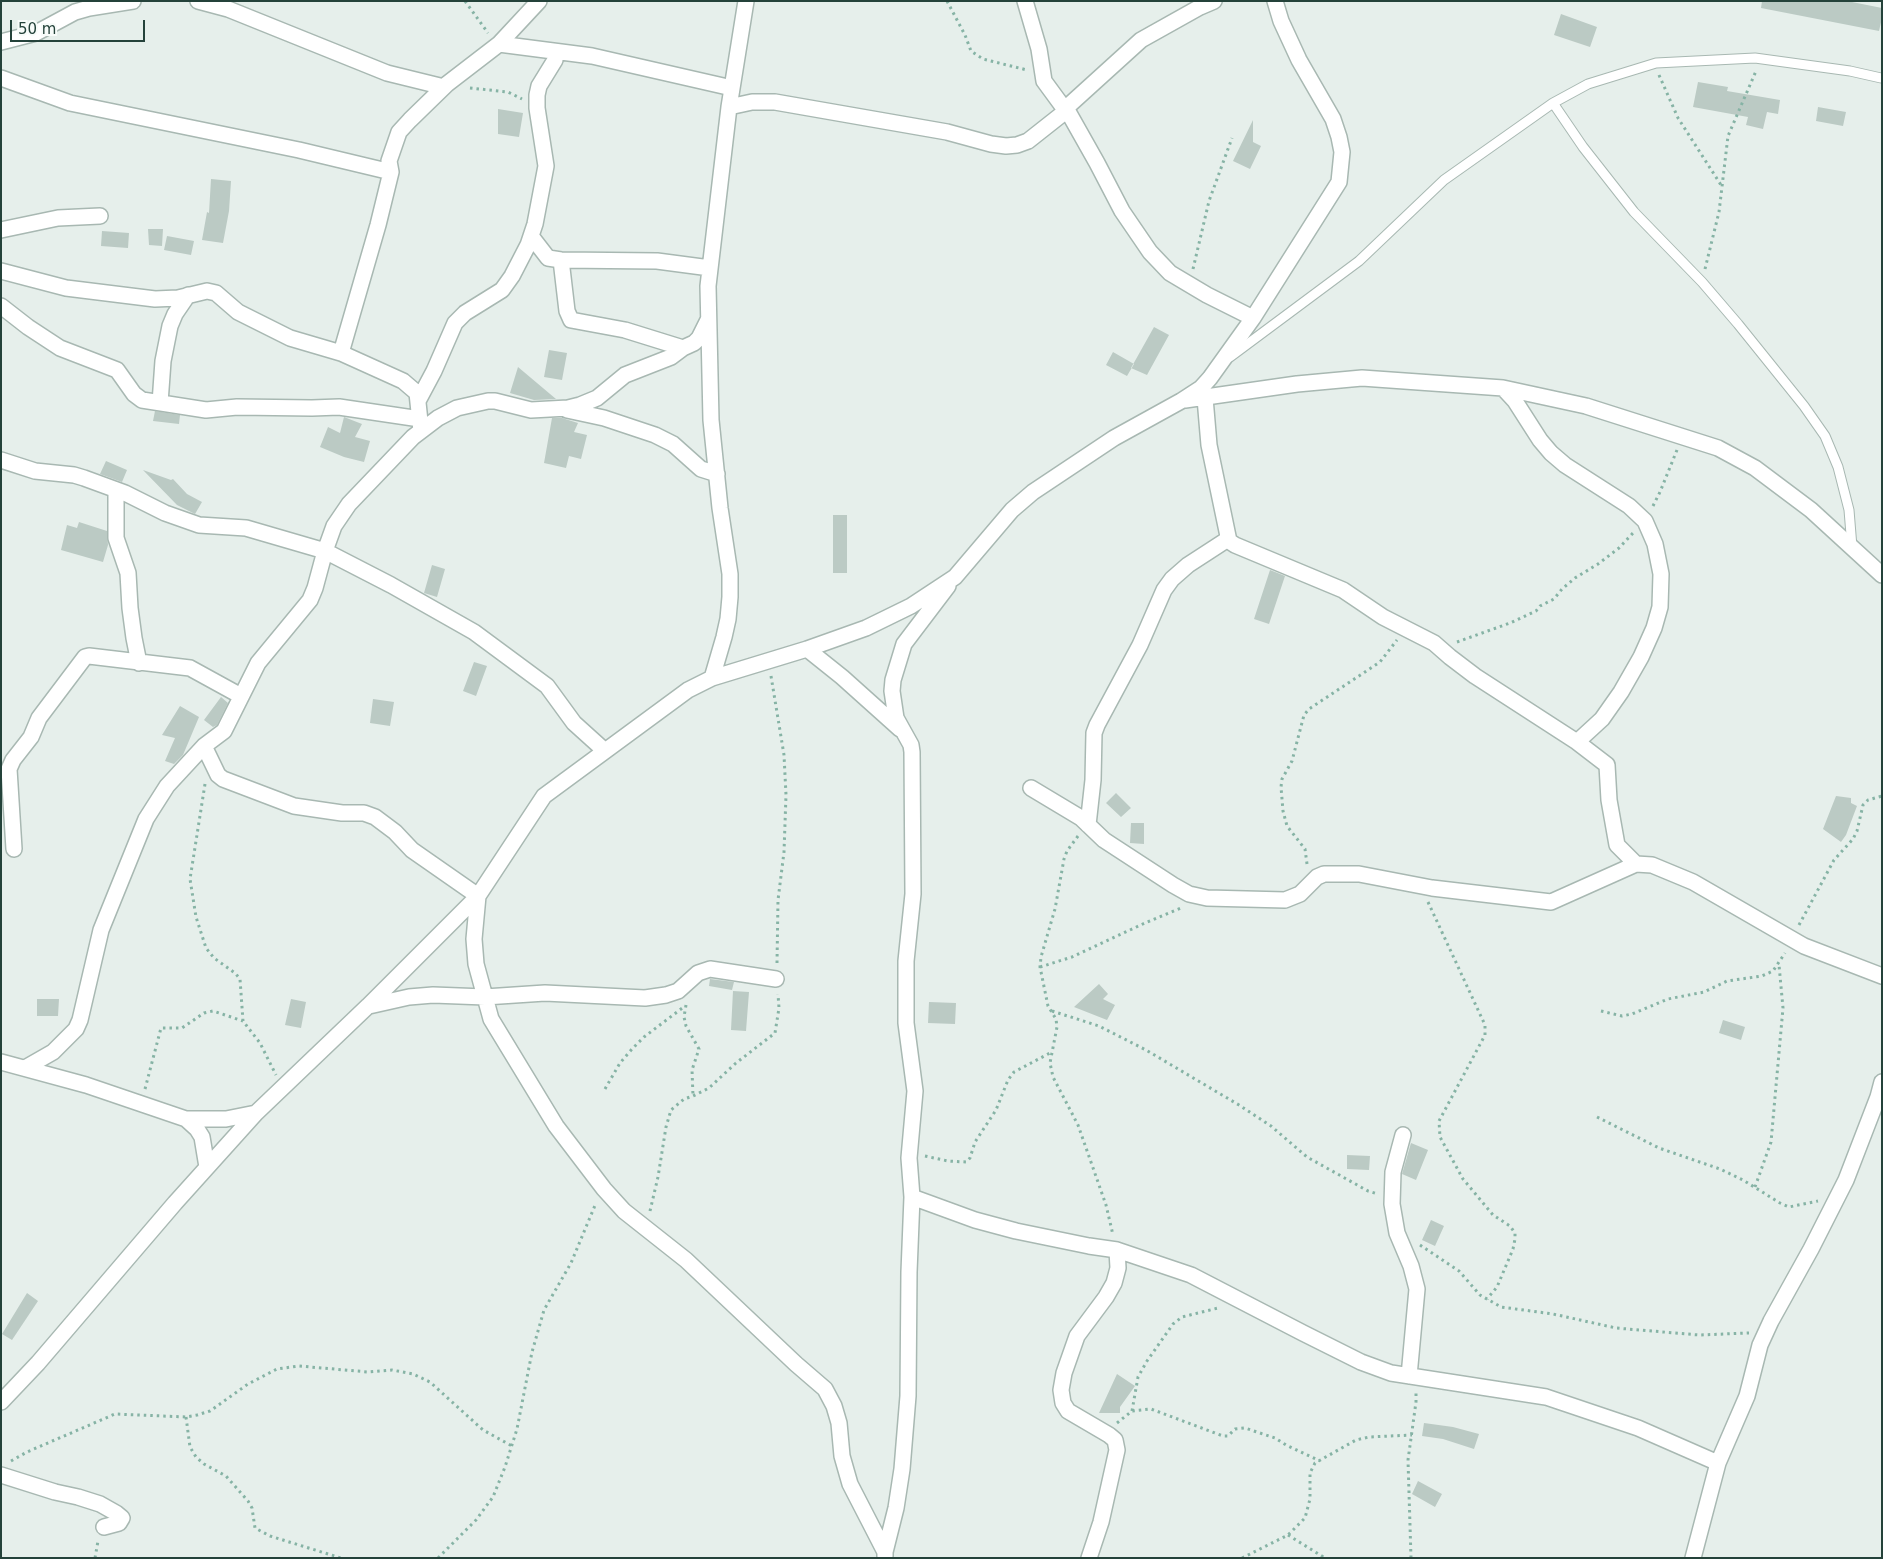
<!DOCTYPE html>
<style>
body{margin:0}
#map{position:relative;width:1883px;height:1559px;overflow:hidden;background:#e6efeb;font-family:"DejaVu Sans",sans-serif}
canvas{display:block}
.frame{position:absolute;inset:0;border:2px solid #24423a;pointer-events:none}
.scale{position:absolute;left:10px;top:20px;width:135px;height:22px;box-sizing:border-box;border:2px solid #24423a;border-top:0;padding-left:6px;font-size:15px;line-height:18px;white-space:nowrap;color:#24423a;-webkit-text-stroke:4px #f7fbf9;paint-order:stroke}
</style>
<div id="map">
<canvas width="1883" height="1559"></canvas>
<div class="frame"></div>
<div class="scale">50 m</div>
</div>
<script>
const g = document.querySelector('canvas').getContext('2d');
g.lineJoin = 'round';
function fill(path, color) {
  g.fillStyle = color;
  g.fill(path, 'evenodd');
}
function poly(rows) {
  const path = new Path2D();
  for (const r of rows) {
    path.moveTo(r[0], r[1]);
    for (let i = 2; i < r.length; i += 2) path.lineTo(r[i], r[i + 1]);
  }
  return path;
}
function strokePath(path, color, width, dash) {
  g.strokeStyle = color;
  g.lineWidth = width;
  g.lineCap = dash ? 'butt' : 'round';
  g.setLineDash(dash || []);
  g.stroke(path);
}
const building = poly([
 [1762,1,1847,1,1882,8,1882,18,1879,31,1761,8],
 [1561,14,1597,27,1590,47,1554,35],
 [1698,82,1728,87,1727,91,1780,100,1778,114,1767,112,1763,129,1746,125,1748,117,1693,107],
 [1818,107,1846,112,1843,126,1816,121],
 [498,109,523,113,519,137,498,134],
 [1253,120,1253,142,1261,146,1250,169,1233,161],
 [211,179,231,181,229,211,223,243,202,240,207,212,209,213],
 [148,229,163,229,162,246,149,245],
 [102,231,129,233,128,248,101,246],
 [167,236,194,241,191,255,164,250],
 [1154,327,1169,335,1147,375,1131,368],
 [549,350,567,353,562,380,544,377],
 [1113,352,1134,364,1127,376,1106,365],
 [518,367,556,399,534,400,510,393],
 [155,411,180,415,179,424,153,421],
 [344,417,362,424,355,437,370,441,364,462,344,457,320,447,328,427,340,433],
 [552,418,562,418,578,423,574,432,587,435,581,459,569,456,566,468,544,463],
 [106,461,127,470,122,482,100,474],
 [143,470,171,480,173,479,187,494,202,502,195,514,177,505],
 [833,515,847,515,847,573,833,573],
 [79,522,107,531,108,545,103,562,61,550,67,525,77,528],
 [432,565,445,569,437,597,424,593],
 [1270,570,1285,576,1269,624,1254,619],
 [474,662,487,666,476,696,463,691],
 [221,697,228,703,217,725,213,727,204,720],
 [373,699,394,702,390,726,370,723],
 [180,706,199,717,183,755,174,764,165,761,175,738,162,735],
 [1116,793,1131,808,1121,817,1106,803],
 [1836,796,1851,798,1851,803,1857,806,1846,835,1841,842,1823,829],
 [1131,823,1144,823,1144,844,1130,843],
 [710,979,734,982,732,990,709,986],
 [1099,984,1108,994,1103,999,1115,1005,1107,1020,1074,1007],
 [733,991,749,992,746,1031,731,1030],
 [37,999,59,999,58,1016,37,1016],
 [291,999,306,1002,301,1028,285,1025],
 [929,1002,956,1003,955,1024,928,1023],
 [1723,1020,1745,1027,1741,1040,1719,1033],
 [1411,1143,1428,1150,1416,1180,1402,1174],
 [1347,1155,1370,1156,1369,1170,1347,1169],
 [1431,1220,1444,1226,1435,1246,1422,1240],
 [27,1293,38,1301,12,1340,2,1334],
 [1117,1374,1135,1386,1120,1407,1120,1413,1099,1413],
 [1424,1423,1453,1427,1479,1434,1474,1449,1443,1439,1422,1436],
 [1418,1481,1442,1494,1435,1507,1412,1494]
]);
const path = poly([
 [465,1,488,33],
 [947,1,965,35,971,51,983,59,1027,70],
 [1659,75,1678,118,1721,185],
 [470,88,508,92,522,99],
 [1193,269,1209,201,1232,138],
 [1705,269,1719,212,1728,136,1756,71],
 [1653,506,1660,492,1677,450],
 [1457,642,1510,623,1536,611,1540,606,1554,599,1562,589,1575,578,1598,564,1619,548,1633,533],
 [771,676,784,755,786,795,784,852,778,900,777,963],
 [205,784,190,879,196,917,206,948,214,958,235,973,240,979,243,1021,260,1043,276,1075],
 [1078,836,1067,851,1064,859,1055,909,1041,957,1040,967,1048,1006,1056,1019,1057,1027,1050,1063,1053,1077,1078,1125,1106,1205,1113,1235],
 [1307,864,1305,849,1287,826,1283,811,1281,787,1282,779,1292,761,1304,715,1309,709,1380,662,1397,640],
 [1428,902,1485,1025,1485,1035,1439,1121,1440,1137,1463,1179,1493,1215,1510,1226,1515,1233,1515,1239,1513,1249,1497,1287,1487,1299],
 [1799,925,1834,860,1853,839,1857,831,1863,805,1868,800,1882,796],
 [1040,967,1072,957,1145,923,1181,908],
 [686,1005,684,1017,686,1026,699,1049,692,1070,693,1096],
 [1052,1011,1099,1026,1146,1050,1239,1105,1271,1126,1307,1157,1368,1191,1378,1194],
 [1601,1011,1622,1016,1632,1014,1668,999,1704,992,1727,981,1762,976,1773,971,1785,953],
 [145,1089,161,1028,182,1028,204,1013,213,1011,243,1021],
 [605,1089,620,1063,632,1049,644,1037,685,1006],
 [1597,1117,1659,1148,1720,1169,1743,1180,1780,1203,1789,1207,1818,1201],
 [925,1156,948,1161,966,1162,970,1158,975,1142,996,1110,1008,1080,1014,1072,1050,1053],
 [1755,1187,1771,1142,1783,1008,1779,965],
 [650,1211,658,1177,666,1127,671,1110,684,1099,693,1096,709,1088,736,1063,775,1033,779,1008,778,994],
 [1420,1245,1459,1271,1480,1295,1501,1307,1553,1314,1616,1328,1699,1335,1749,1333],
 [1132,1411,1138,1377,1147,1361,1173,1324,1182,1317,1218,1308],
 [186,1417,190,1447,196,1457,204,1464,226,1476,248,1501,252,1508,255,1528,270,1536,341,1558],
 [1117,1423,1132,1411,1151,1409,1223,1436,1228,1436,1235,1429,1245,1428,1275,1438,1286,1445,1320,1461],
 [11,1461,27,1452,115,1414,186,1417,197,1415,210,1411,248,1384,277,1369,299,1366,368,1372,392,1370,413,1374,430,1382,483,1430,512,1446],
 [1288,1535,1325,1558],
 [95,1558,98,1541],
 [438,1558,476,1520,493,1497,505,1467,517,1429,532,1352,544,1310,571,1263,596,1203],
 [1242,1558,1288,1535,1305,1518,1310,1499,1310,1473,1315,1463,1356,1440,1369,1437,1412,1435],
 [1411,1558,1408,1460,1416,1402,1416,1392]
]);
const lane = poly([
 [1553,103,1583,147,1634,212,1702,282,1738,324,1804,406,1825,436,1838,467,1849,510,1852,547],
 [1230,357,1359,261,1444,180,1553,103,1588,84,1656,63,1755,58,1850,71,1881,78]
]);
const street = poly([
 [198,1,228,9,387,73,444,87],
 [1025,1,1039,49,1044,81,1066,111],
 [1,42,36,33,75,12,89,8,133,1],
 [499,44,592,56,732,88],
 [1,78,70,103,299,150,391,172],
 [729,107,752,102,775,102,947,132,991,144,1006,146,1017,145,1028,141,1066,111,1066,108,1141,40,1200,7,1214,1],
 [1066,108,1097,163,1122,211,1150,252,1170,273,1207,295,1253,318],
 [1,230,58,218,100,216],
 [531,236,548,258,561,260,657,261,710,268],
 [561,260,567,311,571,320,625,330,683,348],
 [1,271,66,288,155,299,178,298,207,291,216,293,238,312,290,338,341,353,403,381,417,393,421,431],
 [1,306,28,327,60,348,117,370,134,394,142,400,206,410,237,407,312,408,339,407,420,419],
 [341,353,378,225,391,172,389,161,399,132,410,120,447,84,499,44,539,1],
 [1503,388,1515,401,1540,440,1551,453,1565,465,1629,506,1645,521,1655,544,1661,574,1660,607,1654,628,1641,657,1621,692,1602,719,1577,742],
 [1205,398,1209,445,1229,541,1235,545,1343,590,1383,617,1434,643,1450,657,1475,676,1577,742,1607,765,1609,800,1617,845,1636,864],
 [1185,400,1297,384,1362,378,1503,388,1586,406,1718,448,1755,468,1811,510,1882,575],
 [418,401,434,371,455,323,465,313,502,290,512,276,528,245,535,224,546,166,537,108,537,95,539,86,555,60,555,52],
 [160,403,163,361,170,326,175,314,188,295],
 [567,410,604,418,655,435,673,444,701,469,717,474],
 [1,460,35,471,74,475,84,478,125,493,165,513,199,525,246,528,325,551,391,585,474,632,547,686,574,723,605,751],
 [116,490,116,538,128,573,130,608,134,638,139,663],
 [807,649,842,677,900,729],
 [712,678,724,637,728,619,730,597,730,574,720,508,711,420,708,286,729,107,746,1],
 [204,746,218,775,223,779,294,806,342,813,364,813,375,817,395,832,412,850,478,896,474,939,476,964,491,1019,556,1126,604,1189,624,1211,686,1260,796,1364,825,1389,834,1406,839,1423,842,1456,850,1484,885,1552],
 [1031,788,1081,818,1104,840,1173,885,1189,894,1207,898,1285,900,1300,894,1317,877,1324,874,1359,874,1432,888,1551,902,1636,864,1652,865,1693,882,1804,946,1882,976],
 [1088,825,1093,780,1094,733,1097,725,1140,645,1164,590,1172,579,1188,565,1228,539],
 [14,849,9,769,13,760,31,737,39,718,85,657,89,656,190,668,241,696],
 [369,1006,409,997,433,995,485,997,545,993,645,998,666,995,678,991,698,973,710,969,776,979],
 [1,1062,86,1085,186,1119,226,1119,256,1113],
 [25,1068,53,1052,76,1029,80,1020,101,930,146,819,167,786,204,746,224,731,258,663,310,600,315,588,325,551,334,526,349,504,413,437,438,418,457,408,488,401,495,401,531,410,568,408,580,405,597,398,625,375,671,357,683,348,694,343,699,338,708,320],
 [186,1119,197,1129,202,1137,207,1167],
 [1403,1135,1393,1172,1392,1204,1397,1233,1411,1266,1417,1289,1409,1376],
 [912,1197,975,1220,1016,1231,1089,1246,1117,1250,1191,1275,1303,1333,1361,1362,1391,1373,1546,1397,1638,1428,1718,1463],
 [1,1402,38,1363,175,1203,256,1113,368,1006,478,896,544,796,688,690,712,678,807,649,866,628,911,606,955,577,1012,510,1033,492,1114,438,1181,401,1201,388,1210,378,1253,318,1339,182,1342,152,1339,137,1333,119,1299,60,1281,21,1275,1],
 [1,1475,55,1492,78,1497,100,1504,116,1513,122,1518,119,1523,104,1527],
 [885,1556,885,1552,896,1508,902,1469,908,1396,909,1272,912,1197,909,1158,915,1091,906,1023,906,961,913,894,912,752,911,745,896,718,892,691,893,680,904,644,948,586],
 [1089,1558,1101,1522,1117,1450,1115,1440,1109,1435,1068,1411,1063,1403,1061,1390,1064,1373,1077,1336,1106,1297,1114,1283,1118,1268,1117,1250],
 [1693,1558,1718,1463,1747,1396,1760,1345,1771,1321,1811,1249,1846,1180,1878,1097,1882,1082]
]);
fill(building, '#bbcac4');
strokePath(lane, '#a8b8b2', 11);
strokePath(street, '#a8b8b2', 18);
strokePath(path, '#86b3a5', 3, [2.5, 4]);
strokePath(lane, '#fff', 9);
strokePath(street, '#fff', 15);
</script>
